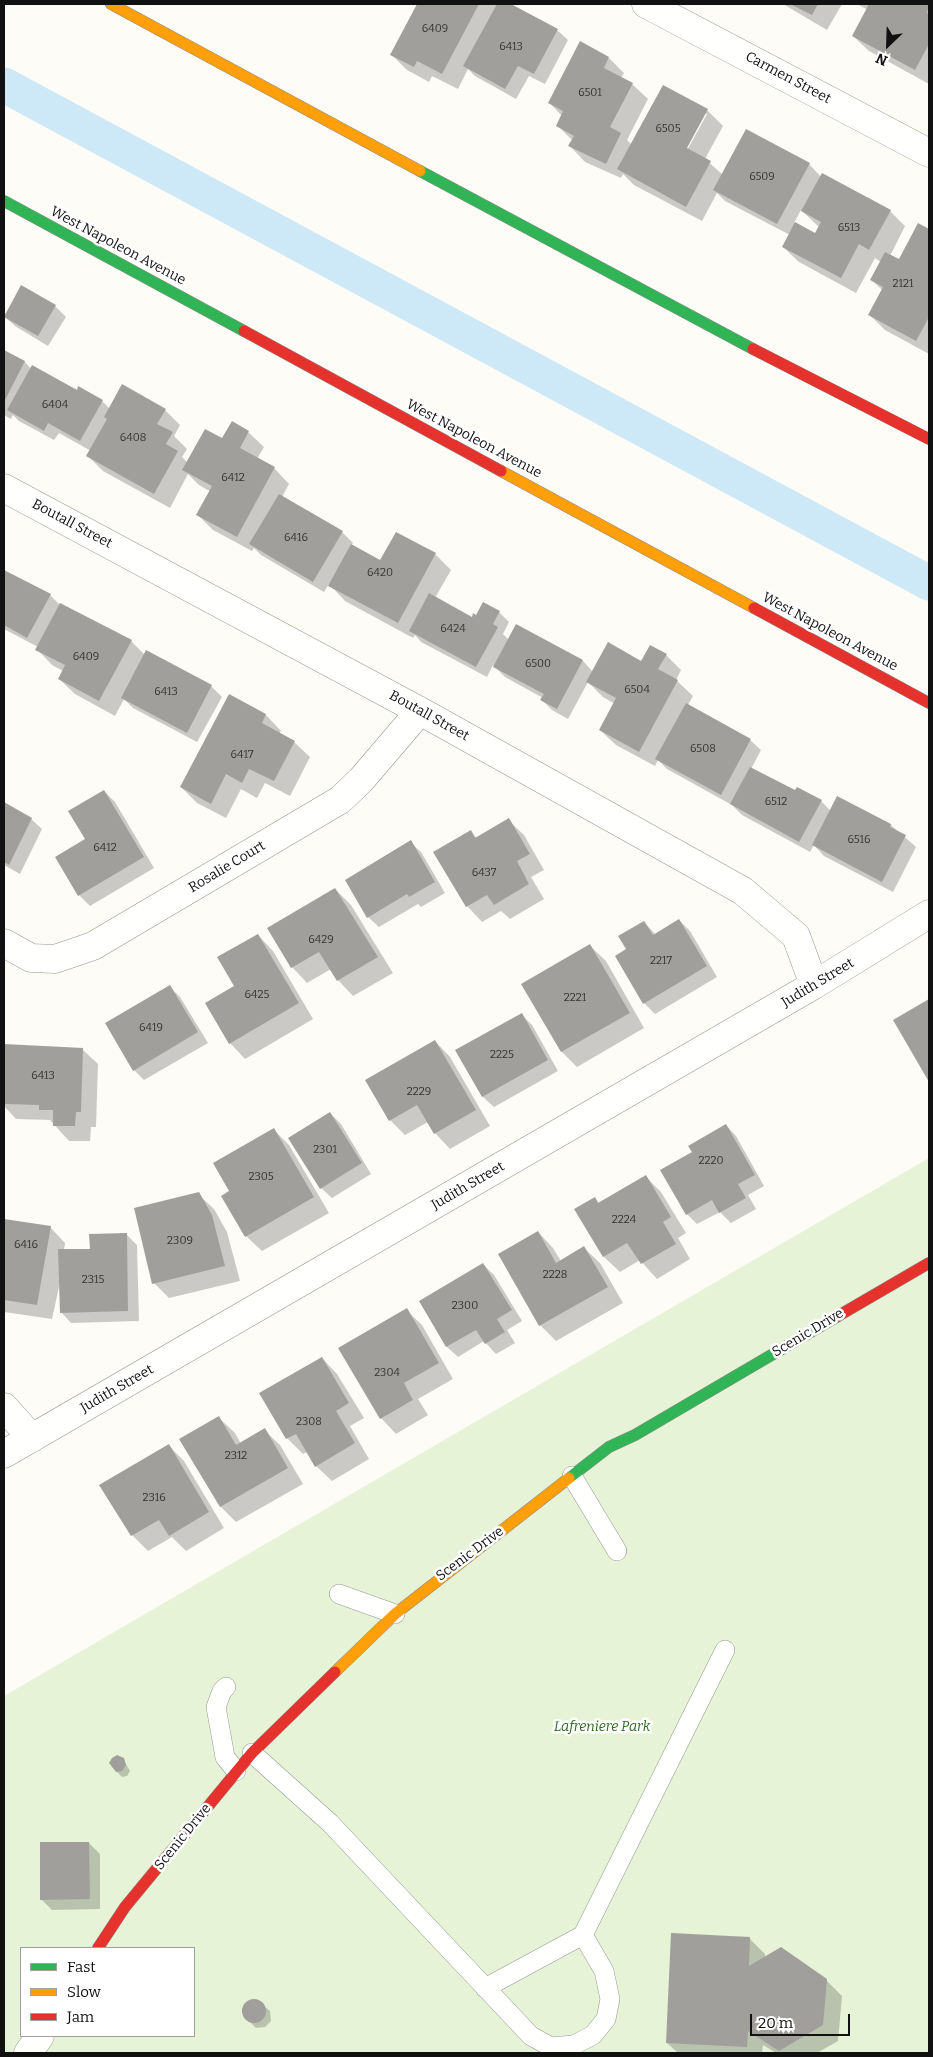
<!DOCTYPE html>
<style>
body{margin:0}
#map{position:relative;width:933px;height:2057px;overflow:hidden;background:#fdfcf7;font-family:Bitter,serif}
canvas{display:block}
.frame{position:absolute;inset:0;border:5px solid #111;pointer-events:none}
.legend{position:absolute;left:20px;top:1947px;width:175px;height:90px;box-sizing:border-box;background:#fff;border:1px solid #a0a0a0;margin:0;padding:6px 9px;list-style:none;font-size:15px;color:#111}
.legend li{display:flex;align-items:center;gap:10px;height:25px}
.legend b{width:25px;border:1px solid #a0a0a0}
.north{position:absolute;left:863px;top:20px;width:50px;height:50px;-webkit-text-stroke:4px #fff;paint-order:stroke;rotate:204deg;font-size:14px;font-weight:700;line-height:20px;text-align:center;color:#111}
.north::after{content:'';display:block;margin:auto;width:18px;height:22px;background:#111;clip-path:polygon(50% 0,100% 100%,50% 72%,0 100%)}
.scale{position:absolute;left:750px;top:2014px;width:100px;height:22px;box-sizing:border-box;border:2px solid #111;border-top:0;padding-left:6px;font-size:15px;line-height:18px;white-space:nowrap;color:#111;-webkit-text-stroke:4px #fff;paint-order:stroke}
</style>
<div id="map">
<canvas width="933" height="2057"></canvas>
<div class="frame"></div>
<ul class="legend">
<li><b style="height:6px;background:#30b455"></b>Fast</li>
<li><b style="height:6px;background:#ff9f0a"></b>Slow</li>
<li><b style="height:6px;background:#e5322d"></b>Jam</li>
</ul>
<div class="north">N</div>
<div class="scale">20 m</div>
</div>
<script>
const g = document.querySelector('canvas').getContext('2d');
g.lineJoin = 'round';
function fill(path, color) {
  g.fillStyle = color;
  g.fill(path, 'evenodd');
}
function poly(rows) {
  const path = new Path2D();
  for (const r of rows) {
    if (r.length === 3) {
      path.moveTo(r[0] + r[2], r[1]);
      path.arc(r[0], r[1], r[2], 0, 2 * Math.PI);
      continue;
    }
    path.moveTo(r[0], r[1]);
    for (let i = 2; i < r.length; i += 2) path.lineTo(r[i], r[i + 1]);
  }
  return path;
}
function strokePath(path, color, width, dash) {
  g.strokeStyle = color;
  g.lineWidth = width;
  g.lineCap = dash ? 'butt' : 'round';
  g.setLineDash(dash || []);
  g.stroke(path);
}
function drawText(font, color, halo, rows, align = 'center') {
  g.font = font + ' Bitter,serif';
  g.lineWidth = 5;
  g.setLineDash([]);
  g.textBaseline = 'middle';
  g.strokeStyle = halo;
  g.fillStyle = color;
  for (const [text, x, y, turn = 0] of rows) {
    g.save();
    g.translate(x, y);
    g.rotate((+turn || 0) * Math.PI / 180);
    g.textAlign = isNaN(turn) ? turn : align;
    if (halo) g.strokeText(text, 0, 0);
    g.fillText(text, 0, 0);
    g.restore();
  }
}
const green = poly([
 [929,1158,929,2053,4,2053,4,1696],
 [21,1948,194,1948,194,2036,21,2036]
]);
const shadow = poly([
 [418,4,509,4,557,30,568,40,545,84,529,76,516,99,475,76,468,69,458,89,432,76,429,82,407,70,392,55],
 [783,4,842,4,827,30],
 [857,4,929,4,929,84,869,51,853,36,868,10],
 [609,58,624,73,621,78,632,84,648,99,627,140,632,145,707,110,723,126,705,159,723,175,809,164,821,177,890,211,905,226,890,256,899,261,918,224,929,230,929,354,885,330,870,315,883,291,872,280,881,262,875,258,856,293,799,262,783,247,790,235,725,201,717,193,702,221,634,185,623,174,621,178,585,162,570,146,573,141,557,125,562,116,549,102],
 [704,114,707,114,685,154,683,153],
 [801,210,819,227,815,235,794,223],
 [22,286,55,306,66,317,48,346,15,326,4,316],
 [4,351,25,362,31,369,102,401,110,409,165,410,180,425,174,436,187,449,182,457,188,463,223,440,248,432,264,447,257,459,274,468,289,484,282,497,342,532,353,543,351,545,381,562,397,534,435,554,451,570,435,598,472,618,499,612,509,622,503,634,509,640,517,625,583,661,593,672,666,655,681,670,676,680,693,696,688,705,750,740,761,750,751,769,796,792,821,801,831,811,838,798,891,825,916,847,893,892,824,856,814,845,810,852,742,815,732,805,667,769,658,760,655,766,616,745,600,730,615,704,603,697,588,682,568,719,552,710,542,700,543,698,505,677,493,665,487,677,421,642,415,635,413,638,345,601,329,584,324,592,261,555,254,548,252,551,213,530,198,515,211,492,199,485,188,474,170,508,103,471,88,456,91,451,59,433,54,440,19,421,13,415,11,419,4,415],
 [4,571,50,595,60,605,131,641,145,655,211,686,222,697,197,742,133,708,124,699,115,716,75,694,59,679,63,671,52,665,37,649,38,647,4,629],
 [229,696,266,715,281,731,279,734,294,742,310,757,290,796,265,783,257,798,241,789,226,818,197,803,181,787],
 [104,791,115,802,154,868,90,906,79,895,57,858,86,840],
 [4,803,31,819,42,829,20,874,4,865],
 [508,820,524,835,544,870,531,877,544,899,510,919,501,911,482,922,467,906,471,832,477,838],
 [410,842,421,852,445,893,421,907,418,904,379,927,368,917],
 [335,889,351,905,393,973,353,996,338,980,331,969,307,983,292,967],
 [679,920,690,931,717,977,655,1014,644,1003,616,957,628,950,644,922,656,935],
 [258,935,273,951,313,1019,245,1059,230,1043,236,987],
 [590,946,606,961,644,1028,577,1067,562,1052,522,985],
 [170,987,180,997,208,1043,144,1080,134,1070],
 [929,1000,929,1080,895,1021],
 [521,1014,532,1025,558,1071,494,1107,483,1097,457,1050],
 [435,1041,450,1057,490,1126,450,1149,435,1133,428,1122,405,1135,390,1120],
 [4,1046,82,1049,98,1064,96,1127,91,1127,90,1141,69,1141,50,1120,16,1119,4,1106],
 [330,1113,341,1124,371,1174,332,1198,321,1188],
 [726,1125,736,1136,764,1186,748,1195,756,1209,731,1223,720,1212,697,1224,687,1214,694,1153],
 [273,1129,289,1145,329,1213,262,1251,246,1236,231,1192],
 [646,1177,661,1192,686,1233,678,1238,690,1259,657,1279,640,1260,620,1272,604,1257,576,1210,595,1198,600,1204],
 [198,1194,214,1209,227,1232,240,1281,169,1298,154,1283],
 [4,1220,50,1227,65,1243,64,1250,92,1250,126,1234,137,1245,139,1321,71,1323,61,1312,60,1282,52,1319,4,1312],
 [538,1232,553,1248,561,1261,584,1248,600,1263,623,1303,556,1341,540,1325,499,1254],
 [483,1264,494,1275,522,1321,507,1330,515,1343,496,1354,484,1341,458,1357,447,1347,420,1302],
 [406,1310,422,1325,453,1379,418,1399,428,1415,396,1434,381,1418],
 [322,1358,337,1374,364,1418,350,1426,369,1459,332,1481,316,1466,307,1452,303,1454,287,1438,261,1394],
 [219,1418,235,1433,241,1444,264,1430,280,1445,303,1484,236,1522,221,1507,181,1439],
 [169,1446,184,1461,224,1528,186,1551,172,1537,148,1551,132,1535,101,1485],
 [123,1759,130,1771,127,1776,122,1777,117,1772],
 [89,1843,100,1854,100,1909,52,1910,41,1899],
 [750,1939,765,1954,765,1958,826,1980,842,1996,838,2041,817,2053,776,2053,763,2045,762,2053,678,2053,667,2043],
 [257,2000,270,2011,271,2021,265,2027,256,2028,244,2016,244,2008,249,2001]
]);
const canal = poly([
 [4,85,929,583]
]);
const building = poly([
 [417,4,479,4,442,74,417,61,414,67,390,55],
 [497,4,511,4,558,29,534,74,518,66,505,89,463,66],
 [790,4,818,4,812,15],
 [869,4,929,4,927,13,929,14,929,44,915,70,852,36],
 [580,41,609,57,604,68,633,83,610,127,621,133,606,164,568,146,574,136,556,126,563,111,548,103],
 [663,85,708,109,687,148,711,161,686,207,617,169],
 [746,129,810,163,777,224,713,190],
 [822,173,891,210,869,250,859,244,841,278,782,247,795,222,815,233,821,222,801,211],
 [918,223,929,229,929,317,916,341,868,315,883,287,870,280,885,252,899,259],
 [21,285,56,305,38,336,4,317],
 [4,350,25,361,4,402],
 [32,365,77,390,78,386,103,400,80,441,48,423,44,431,7,410],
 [122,384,166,409,157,424,173,432,166,444,178,451,154,494,86,456,107,419,104,417],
 [232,421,249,431,240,448,275,467,237,537,196,515,212,486,182,470,205,429,222,438],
 [279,494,343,531,313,582,249,544],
 [396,532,436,553,398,623,328,586,351,544,380,560],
 [4,570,51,594,27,638,4,625],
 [429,593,472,617,473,613,476,615,483,602,500,611,493,624,498,627,476,667,409,631],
 [60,603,132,640,99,701,58,679,65,665,35,650],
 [516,624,583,660,557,709,540,700,544,694,493,667],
 [608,642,641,661,650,645,667,654,658,669,678,680,639,752,599,730,616,698,586,682],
 [146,650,212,685,187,733,121,698],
 [229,694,266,714,262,723,295,741,274,781,249,769,242,783,226,774,211,804,180,787],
 [686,703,751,739,721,795,655,759],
 [750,767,795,790,797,787,822,800,799,842,730,804],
 [104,790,144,857,78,896,55,857,85,839,68,811],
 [837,796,891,824,890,827,906,835,882,882,812,845],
 [4,802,32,818,9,865,4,862],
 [509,818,530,854,517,861,529,884,494,905,487,895,466,907,433,852,471,830,475,838],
 [411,840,435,882,409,897,407,894,367,918,345,880],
 [335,888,378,957,337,981,319,952,291,968,267,928],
 [679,919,707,966,643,1004,615,956,626,949,618,936,644,921,653,935],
 [258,934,299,1003,229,1044,205,1003,234,986,217,957],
 [590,944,630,1013,561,1052,521,984],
 [170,985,198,1032,133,1071,105,1023],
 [929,999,929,1082,893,1020],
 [522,1013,548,1060,482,1097,455,1050],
 [435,1040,476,1110,434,1134,417,1105,389,1121,365,1080],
 [4,1044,83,1048,81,1112,76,1112,75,1126,53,1126,53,1110,39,1110,39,1105,4,1104],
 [330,1112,362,1163,320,1189,288,1138],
 [726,1124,755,1175,738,1184,746,1198,719,1213,712,1200,686,1215,660,1170,692,1152,688,1146],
 [274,1128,314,1197,245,1237,221,1196,229,1191,213,1163],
 [646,1175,671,1217,663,1222,676,1244,641,1264,627,1243,603,1257,574,1209,595,1197,598,1203],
 [199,1192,212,1215,225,1266,152,1284,134,1208],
 [4,1219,51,1226,37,1305,4,1300],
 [538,1231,556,1263,584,1246,608,1287,539,1326,498,1254],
 [127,1233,128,1311,60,1313,58,1249,90,1249,89,1234],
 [483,1263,512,1310,497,1319,505,1332,485,1344,476,1330,446,1347,419,1301],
 [407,1308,439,1363,404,1383,413,1400,380,1419,338,1348],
 [322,1357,349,1403,336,1411,355,1443,315,1467,296,1434,286,1439,259,1393],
 [219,1416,236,1445,265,1428,288,1468,220,1507,179,1439],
 [169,1444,209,1512,169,1536,159,1520,131,1536,99,1485],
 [117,1755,124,1758,126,1765,122,1771,116,1772,109,1763,112,1758],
 [40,1842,89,1842,90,1899,40,1900],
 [671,1933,750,1937,749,1966,781,1947,827,1979,823,2025,779,2051,748,2031,747,2047,666,2043],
 [254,2011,12]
]);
const lane = poly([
 [572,1476,617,1551],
 [339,1594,395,1614],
 [226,1687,222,1691,216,1707,225,1757,236,1771],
 [252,1753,330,1823,531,2036,551,2047,574,2045,593,2035,606,2019,610,1999,604,1971,583,1935,725,1650],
 [485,1988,583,1935]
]);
const street = poly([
 [646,4,929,153],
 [4,488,420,711,743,891,796,936,814,985],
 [4,943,31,958,55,959,93,946,340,800,361,780,420,711],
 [4,1407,32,1438],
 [4,1454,814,985,929,914],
 [28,2053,40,2036]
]);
const fast = poly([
 [420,171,753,349],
 [4,201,244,331],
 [569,1478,609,1447,635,1435,838,1316]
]);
const slow = poly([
 [111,4,420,171],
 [501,471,754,608],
 [335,1672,395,1614,569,1478]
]);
const jam = poly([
 [244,331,501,471],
 [753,349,929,439],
 [754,608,929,703],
 [838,1316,929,1263],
 [98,1948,125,1907,252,1753,335,1672]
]);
const numberNames = [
 ["6409",435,29],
 ["6413",511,47],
 ["6501",590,93],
 ["6505",668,129],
 ["6509",762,177],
 ["6513",849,228],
 ["2121",903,284],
 ["6404",55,405],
 ["6408",133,438],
 ["6412",233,478],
 ["6416",296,538],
 ["6420",380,573],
 ["6424",453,629],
 ["6409",86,657],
 ["6500",538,664],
 ["6504",637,690],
 ["6413",166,692],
 ["6508",703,749],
 ["6417",242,755],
 ["6512",776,802],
 ["6516",859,840],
 ["6412",105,848],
 ["6437",484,873],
 ["6429",321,940],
 ["2217",661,961],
 ["6425",257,995],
 ["2221",575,998],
 ["6419",151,1028],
 ["2225",502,1055],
 ["6413",43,1076],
 ["2229",419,1092],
 ["2301",325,1150],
 ["2220",711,1161],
 ["2305",261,1177],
 ["2224",624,1220],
 ["2309",180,1241],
 ["6416",26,1245],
 ["2228",555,1275],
 ["2315",93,1280],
 ["2300",465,1306],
 ["2304",387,1373],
 ["2308",309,1422],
 ["2312",236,1456],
 ["2316",154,1498]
];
const streetNames = [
 ["Carmen Street",788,78,28],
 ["West Napoleon Avenue",118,246,28],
 ["West Napoleon Avenue",474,439,28],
 ["Boutall Street",72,524,28],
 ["West Napoleon Avenue",830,632,28],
 ["Boutall Street",429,716,29],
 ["Rosalie Court",227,867,-31],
 ["Judith Street",818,983,-31],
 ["Judith Street",468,1186,-30],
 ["Scenic Drive",808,1333,-31],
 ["Judith Street",117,1389,-30],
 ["Scenic Drive",470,1554,-37],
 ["Scenic Drive",183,1837,-51]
];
const parkNames = [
 ["Lafreniere Park",602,1727]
];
fill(green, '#e7f3d7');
fill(shadow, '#0003');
strokePath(canal, '#cde8f7', 35);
fill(building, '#a19f9c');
strokePath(lane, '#979795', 20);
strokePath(street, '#979795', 29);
strokePath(fast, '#8e8d8b', 12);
strokePath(slow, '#8e8d8b', 12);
strokePath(jam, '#8e8d8b', 12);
strokePath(lane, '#fffffe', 19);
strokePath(street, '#fffffe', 28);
strokePath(fast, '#30b455', 11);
strokePath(slow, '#ff9f0a', 11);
strokePath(jam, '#e5322d', 11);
drawText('11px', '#353434', null, numberNames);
drawText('14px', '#111', '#fff', streetNames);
drawText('italic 14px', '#2f6b1f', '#fff', parkNames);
</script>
